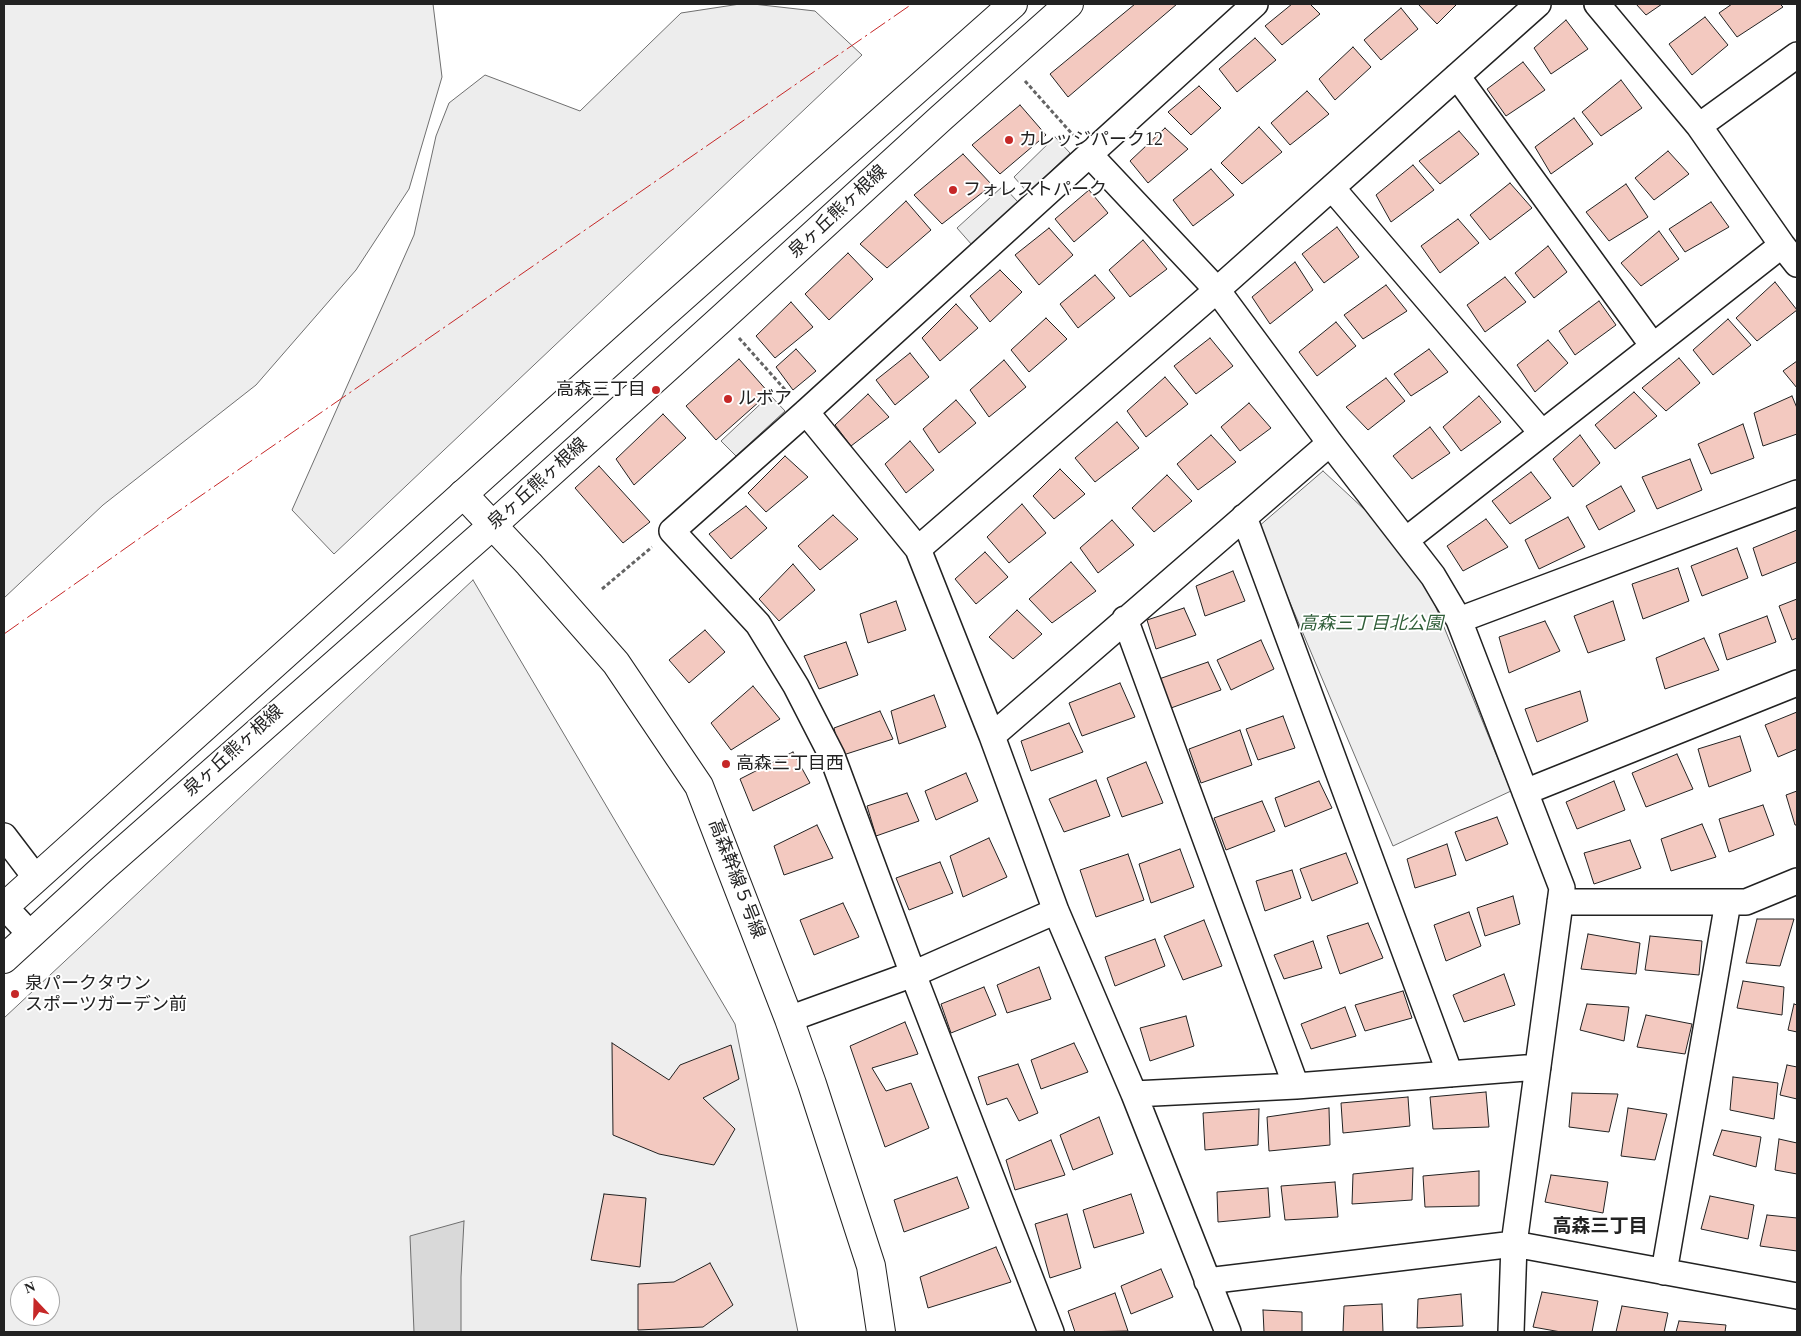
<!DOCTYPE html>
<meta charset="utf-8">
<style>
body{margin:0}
#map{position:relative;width:1801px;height:1336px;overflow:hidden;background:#fff;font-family:"Times New Roman",serif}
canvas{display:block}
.frame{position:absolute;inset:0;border:5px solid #222;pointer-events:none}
.north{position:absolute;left:10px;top:1276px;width:50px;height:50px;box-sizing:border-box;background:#fff;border:1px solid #a7a7a7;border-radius:50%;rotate:339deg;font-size:14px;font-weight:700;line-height:20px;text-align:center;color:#222}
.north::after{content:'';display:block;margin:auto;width:18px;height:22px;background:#c62828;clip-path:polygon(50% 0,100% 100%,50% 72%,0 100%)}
</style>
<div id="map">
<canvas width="1801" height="1336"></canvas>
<div class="frame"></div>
<div class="north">N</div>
</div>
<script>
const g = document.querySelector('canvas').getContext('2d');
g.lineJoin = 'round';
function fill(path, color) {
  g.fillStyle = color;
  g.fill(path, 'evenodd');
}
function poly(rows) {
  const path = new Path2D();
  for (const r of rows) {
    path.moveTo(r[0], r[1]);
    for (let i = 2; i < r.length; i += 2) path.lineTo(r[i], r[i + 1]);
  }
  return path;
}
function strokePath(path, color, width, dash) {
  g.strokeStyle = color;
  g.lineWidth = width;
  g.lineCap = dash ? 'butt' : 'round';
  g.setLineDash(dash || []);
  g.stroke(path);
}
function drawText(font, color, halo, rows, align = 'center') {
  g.font = font + ' "Times New Roman","Noto Sans JP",serif';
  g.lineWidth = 4;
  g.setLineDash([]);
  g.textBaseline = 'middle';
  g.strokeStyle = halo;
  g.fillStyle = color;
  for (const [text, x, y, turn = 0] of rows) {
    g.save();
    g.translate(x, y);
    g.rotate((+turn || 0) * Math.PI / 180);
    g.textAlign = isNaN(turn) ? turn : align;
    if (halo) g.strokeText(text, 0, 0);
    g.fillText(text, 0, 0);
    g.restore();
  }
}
const green = poly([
 [4,4,433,4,442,77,409,189,356,270,256,385,103,505,4,598,4,4],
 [1323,471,1379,523,1426,583,1511,791,1393,846,1258,527,1323,471],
 [473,580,735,1024,798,1332,4,1332,4,1018,473,580],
 [20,1286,50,1286,50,1316,20,1316,20,1286]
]);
const parking = poly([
 [740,4,753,4,815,11,862,55,334,554,292,510,414,235,436,136,449,103,485,75,580,111,681,13,740,4],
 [1055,137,1070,153,1028,193,1014,177,1055,137],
 [1003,186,1018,202,972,245,957,228,1003,186],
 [770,395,785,411,736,456,721,441,770,395]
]);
const water = poly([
 [464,1221,461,1277,461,1332,414,1332,410,1236,464,1221]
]);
const building = poly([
 [1135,4,1177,4,1068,97,1050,74,1135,4],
 [1292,4,1310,4,1320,14,1282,45,1265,26,1292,4],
 [1418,4,1457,4,1437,24,1418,4],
 [1636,4,1662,4,1646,15,1636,4],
 [1732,4,1780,4,1783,7,1737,37,1719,13,1732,4],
 [1401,8,1418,29,1381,60,1364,40,1401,8],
 [1705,17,1728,45,1692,75,1669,44,1705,17],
 [1566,20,1588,49,1551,74,1534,48,1566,20],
 [1255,38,1276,60,1237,92,1219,69,1255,38],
 [1353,47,1371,67,1335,100,1319,79,1353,47],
 [1523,62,1545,90,1506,116,1487,89,1523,62],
 [1621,80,1642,108,1601,136,1582,112,1621,80],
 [1199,86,1221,108,1191,135,1168,112,1199,86],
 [1307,91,1329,114,1290,145,1271,123,1307,91],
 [1020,105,1046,135,1000,174,972,145,1020,105],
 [1574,118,1593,144,1551,174,1535,147,1574,118],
 [1259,127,1282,152,1242,184,1221,163,1259,127],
 [1165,128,1188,149,1148,183,1130,161,1165,128],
 [1459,131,1479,154,1440,184,1419,161,1459,131],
 [1668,151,1689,174,1654,200,1635,178,1668,151],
 [963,154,992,185,942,224,914,195,963,154],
 [1413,165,1434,190,1391,222,1376,195,1413,165],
 [1211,169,1234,195,1193,226,1173,200,1211,169],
 [1510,183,1532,208,1490,240,1470,215,1510,183],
 [1626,184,1648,217,1609,241,1586,212,1626,184],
 [1089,190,1108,213,1074,242,1055,219,1089,190],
 [906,201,931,230,887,268,860,244,906,201],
 [1711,202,1729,227,1685,252,1669,229,1711,202],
 [1458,219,1479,243,1440,273,1421,246,1458,219],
 [1337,227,1359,257,1324,283,1302,254,1337,227],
 [1049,228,1073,255,1039,285,1015,255,1049,228],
 [1659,231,1679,259,1641,286,1621,263,1659,231],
 [1143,240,1167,269,1130,297,1109,270,1143,240],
 [1548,246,1567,272,1534,298,1515,273,1548,246],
 [848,253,873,279,829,320,805,294,848,253],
 [1295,262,1313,290,1270,324,1252,297,1295,262],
 [1000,270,1022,292,990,322,970,296,1000,270],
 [1095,275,1115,298,1078,328,1060,304,1095,275],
 [1505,277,1526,302,1485,332,1467,305,1505,277],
 [1775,282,1797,310,1757,341,1736,318,1775,282],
 [1386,285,1407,311,1363,339,1344,315,1386,285],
 [1599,301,1616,325,1575,355,1559,331,1599,301],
 [791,302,813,327,775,358,756,336,791,302],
 [956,304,978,328,940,361,922,338,956,304],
 [1046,318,1067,339,1029,372,1011,350,1046,318],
 [1728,319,1751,345,1713,375,1693,350,1728,319],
 [1336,322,1356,346,1317,376,1299,352,1336,322],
 [1210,338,1233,366,1196,394,1174,366,1210,338],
 [1548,340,1568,363,1535,392,1517,365,1548,340],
 [796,349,816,371,793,390,776,367,796,349],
 [1429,349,1448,372,1411,396,1394,374,1429,349],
 [910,353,929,377,895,405,876,380,910,353],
 [1679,358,1700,383,1666,411,1642,388,1679,358],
 [739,359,769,393,716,440,686,406,739,359],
 [1004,360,1026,387,989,417,970,390,1004,360],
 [1797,361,1797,388,1783,371,1797,361],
 [1165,377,1188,404,1146,437,1127,411,1165,377],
 [1386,378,1405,401,1368,430,1346,407,1386,378],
 [1634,392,1657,416,1615,449,1595,425,1634,392],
 [868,394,889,417,851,446,835,425,868,394],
 [1479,396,1501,422,1461,451,1443,427,1479,396],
 [1792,396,1797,408,1797,434,1763,446,1754,413,1792,396],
 [956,400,976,423,939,453,923,429,956,400],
 [1249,403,1271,428,1240,451,1221,427,1249,403],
 [663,414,686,438,634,485,616,459,663,414],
 [1117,422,1139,448,1095,482,1075,458,1117,422],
 [1743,424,1754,458,1711,474,1698,444,1743,424],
 [1430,427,1450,453,1412,479,1393,456,1430,427],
 [1211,435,1236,462,1198,490,1177,464,1211,435],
 [1580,435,1600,463,1573,487,1553,459,1580,435],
 [910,441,934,470,906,493,885,464,910,441],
 [785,456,808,477,766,512,748,493,785,456],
 [1690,459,1702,490,1657,509,1642,477,1690,459],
 [599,466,650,522,623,543,575,488,599,466],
 [1060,469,1085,494,1054,519,1033,496,1060,469],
 [1531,472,1551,498,1510,524,1492,501,1531,472],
 [1167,475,1192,501,1154,532,1132,508,1167,475],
 [1621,486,1635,511,1599,530,1586,506,1621,486],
 [1022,504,1046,533,1009,563,987,537,1022,504],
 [746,506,767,528,731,559,709,534,746,506],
 [833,515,858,539,820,570,798,546,833,515],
 [1568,517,1585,547,1539,569,1525,540,1568,517],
 [1486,519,1508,547,1463,571,1447,546,1486,519],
 [1112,520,1134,545,1098,573,1080,548,1112,520],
 [1797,530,1797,562,1762,576,1753,548,1797,530],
 [1737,548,1748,578,1702,596,1691,566,1737,548],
 [985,552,1008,577,976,604,955,579,985,552],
 [1071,562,1096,591,1052,623,1029,599,1071,562],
 [793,564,815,590,779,621,759,599,793,564],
 [1678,568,1689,601,1643,619,1632,584,1678,568],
 [1233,571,1245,601,1205,616,1196,586,1233,571],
 [1797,599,1797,638,1792,640,1779,606,1797,599],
 [896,601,906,630,868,643,860,614,896,601],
 [1613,601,1625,640,1588,653,1574,616,1613,601],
 [1184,608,1196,635,1156,649,1147,620,1184,608],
 [1017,610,1042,634,1013,659,989,637,1017,610],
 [1767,616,1776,642,1727,660,1719,634,1767,616],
 [1545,621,1560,651,1509,673,1499,637,1545,621],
 [705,630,725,652,689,683,669,660,705,630],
 [1704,638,1719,670,1665,689,1656,658,1704,638],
 [1261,640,1274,669,1231,690,1217,660,1261,640],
 [846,642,858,675,819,689,804,656,846,642],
 [1208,662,1221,690,1171,708,1159,679,1208,662],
 [1120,683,1135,717,1082,736,1069,703,1120,683],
 [753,686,780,719,731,750,711,723,753,686],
 [1580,691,1588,721,1537,742,1525,709,1580,691],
 [934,695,946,727,899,744,891,711,934,695],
 [880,711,893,739,840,756,834,728,880,711],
 [1797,712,1797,749,1778,757,1765,725,1797,712],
 [1283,716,1295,748,1258,760,1246,729,1283,716],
 [1069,723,1083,752,1031,771,1021,741,1069,723],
 [1240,730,1252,765,1201,783,1189,749,1240,730],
 [1740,736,1751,771,1709,787,1698,749,1740,736],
 [793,752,810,783,753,811,740,779,793,752],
 [1677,754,1693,789,1646,807,1632,773,1677,754],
 [1146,762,1163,803,1122,817,1107,778,1146,762],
 [966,773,978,801,936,820,925,791,966,773],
 [1096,780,1110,816,1064,832,1049,799,1096,780],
 [1319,781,1332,808,1285,827,1275,798,1319,781],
 [1614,781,1625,810,1577,829,1566,802,1614,781],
 [1797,791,1797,825,1795,825,1786,795,1797,791],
 [907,793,919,821,876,836,867,806,907,793],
 [1262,801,1275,831,1226,850,1214,818,1262,801],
 [1763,805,1774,835,1729,852,1719,819,1763,805],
 [1497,817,1508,844,1466,861,1455,832,1497,817],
 [1702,824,1716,857,1671,871,1661,839,1702,824],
 [817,825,833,858,784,875,774,846,817,825],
 [989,838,1007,877,963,897,950,856,989,838],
 [1630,840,1641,868,1594,884,1584,853,1630,840],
 [1447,844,1456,875,1415,888,1407,859,1447,844],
 [1180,849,1194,887,1151,903,1139,864,1180,849],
 [1346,853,1358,883,1312,901,1300,869,1346,853],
 [1128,854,1144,900,1096,917,1080,870,1128,854],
 [940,862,953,893,909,910,896,878,940,862],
 [1292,870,1301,898,1265,911,1256,881,1292,870],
 [1513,896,1520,924,1485,936,1477,908,1513,896],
 [843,903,859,937,814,955,800,920,843,903],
 [1469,912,1481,946,1446,961,1434,925,1469,912],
 [1757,919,1794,919,1780,966,1746,963,1757,919],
 [1204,920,1222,966,1183,980,1164,936,1204,920],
 [1368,923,1383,958,1340,974,1327,936,1368,923],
 [1588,934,1640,943,1636,974,1581,969,1588,934],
 [1650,936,1702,941,1699,975,1645,970,1650,936],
 [1155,939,1165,966,1115,986,1105,957,1155,939],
 [1313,941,1322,968,1284,979,1274,955,1313,941],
 [1039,967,1051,999,1007,1013,997,985,1039,967],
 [1504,974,1515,1005,1464,1022,1453,995,1504,974],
 [1743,981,1784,987,1782,1015,1737,1008,1743,981],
 [984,987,996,1015,951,1033,941,1004,984,987],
 [1403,991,1412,1018,1365,1031,1355,1005,1403,991],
 [1587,1004,1629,1007,1624,1041,1580,1030,1587,1004],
 [1794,1004,1797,1005,1797,1032,1788,1030,1794,1004],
 [1345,1007,1356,1036,1311,1049,1301,1024,1345,1007],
 [1646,1015,1692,1024,1685,1054,1637,1047,1646,1015],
 [1186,1016,1194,1046,1150,1061,1140,1028,1186,1016],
 [905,1022,918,1054,872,1068,886,1091,911,1083,929,1128,885,1147,850,1046,905,1022],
 [612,1043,669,1080,680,1065,731,1045,739,1079,703,1098,735,1129,714,1165,659,1154,613,1135,612,1043],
 [1074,1043,1088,1072,1041,1089,1031,1060,1074,1043],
 [1018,1064,1038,1113,1019,1121,1007,1098,987,1105,978,1077,1018,1064],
 [1787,1065,1797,1067,1797,1099,1780,1095,1787,1065],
 [1733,1077,1778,1083,1774,1119,1730,1110,1733,1077],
 [1486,1092,1489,1127,1433,1129,1430,1097,1486,1092],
 [1572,1093,1618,1094,1609,1132,1569,1127,1572,1093],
 [1408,1097,1410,1126,1343,1133,1341,1103,1408,1097],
 [1329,1108,1330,1145,1269,1151,1267,1117,1329,1108],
 [1628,1108,1667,1114,1655,1160,1621,1156,1628,1108],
 [1259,1109,1258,1145,1205,1150,1203,1113,1259,1109],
 [1099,1117,1113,1154,1073,1170,1060,1135,1099,1117],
 [1722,1130,1761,1137,1756,1167,1713,1155,1722,1130],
 [1779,1139,1797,1143,1797,1174,1775,1170,1779,1139],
 [1051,1140,1065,1175,1015,1190,1006,1160,1051,1140],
 [1413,1168,1412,1200,1352,1204,1353,1174,1413,1168],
 [1479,1171,1479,1206,1425,1207,1423,1176,1479,1171],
 [1551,1175,1608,1182,1603,1213,1545,1202,1551,1175],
 [957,1177,969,1208,904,1232,894,1200,957,1177],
 [1335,1182,1338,1217,1285,1220,1281,1186,1335,1182],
 [1268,1188,1270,1217,1218,1222,1217,1192,1268,1188],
 [604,1194,646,1198,640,1267,591,1260,604,1194],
 [1131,1194,1144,1233,1094,1248,1083,1210,1131,1194],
 [1710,1196,1754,1205,1748,1239,1701,1229,1710,1196],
 [1067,1214,1081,1268,1050,1278,1035,1224,1067,1214],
 [1767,1215,1797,1218,1797,1251,1760,1246,1767,1215],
 [996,1247,1011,1282,928,1308,920,1277,996,1247],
 [710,1263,733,1305,703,1327,638,1330,638,1284,674,1282,710,1263],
 [1161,1269,1173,1297,1131,1314,1121,1286,1161,1269],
 [1542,1292,1598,1301,1592,1332,1561,1332,1533,1327,1542,1292],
 [1115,1293,1128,1331,1075,1332,1068,1311,1115,1293],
 [1461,1294,1463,1326,1417,1328,1418,1299,1461,1294],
 [1382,1304,1383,1332,1343,1332,1344,1306,1382,1304],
 [1622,1306,1668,1313,1664,1332,1616,1332,1622,1306],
 [1263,1310,1302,1312,1302,1332,1264,1332,1263,1310],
 [1679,1321,1726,1325,1725,1332,1676,1332,1679,1321]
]);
const path = poly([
 [1025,81,1073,135],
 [739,338,788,393],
 [602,589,652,547]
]);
const minor = poly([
 [1597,4,1699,126,1782,245,1797,264],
 [1457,76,1653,346],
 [1699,126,1797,55],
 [1089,154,1217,290,1330,443,1433,576,1459,620,1562,888,1514,1244,1511,1332],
 [1332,188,1542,433],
 [806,412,918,549,992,736,1056,911,1134,1094,1228,1332],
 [1244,517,1450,1074],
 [1406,540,1782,245],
 [918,549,1217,290,1538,4],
 [1125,619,1296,1086],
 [1459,620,1797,493],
 [992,736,1330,443],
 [1525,792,1797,683],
 [4,836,36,878],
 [1560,902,1746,902,1797,881],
 [4,906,31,935],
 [789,1019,913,974,1056,911],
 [1134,1094,1296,1086,1538,1067],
 [1664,1272,1728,902],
 [1207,1281,1514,1244,1797,1296],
 [1051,1332,913,974,832,756,796,686,758,624,672,531,806,412,1255,4]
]);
const tertiary = poly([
 [463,494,529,564,616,663,699,786,789,1019,812,1084,871,1266,881,1332]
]);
const secondary = poly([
 [4,907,657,320,1013,4],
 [4,959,100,871,493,525,720,320,941,118,1069,4]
]);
const power = poly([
 [4,634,157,526,912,4]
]);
const markers = [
 [1009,140,5,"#c62828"],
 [953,190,5,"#c62828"],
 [656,390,5,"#c62828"],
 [728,399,5,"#c62828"],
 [726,764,5,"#c62828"],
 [15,994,5,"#c62828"]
];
const poiNames = [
 ["カレッジパーク12",1019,140],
 ["フォレストパーク",963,190],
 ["高森三丁目",646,390,"right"],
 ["ルボア",738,399],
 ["高森三丁目西",736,764],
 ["泉パークタウン",25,984],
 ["スポーツガーデン前",25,1005]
];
const streetNames = [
 ["泉ヶ丘熊ヶ根線",838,212,-43],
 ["泉ヶ丘熊ヶ根線",538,484,-42],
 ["泉ヶ丘熊ヶ根線",234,751,-42],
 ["高森幹線５号線",736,879,69]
];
const parkNames = [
 ["高森三丁目北公園",1371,624]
];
const neighbourhoodNames = [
 ["高森三丁目",1600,1227]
];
fill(green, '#eee');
strokePath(green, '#6f6f6f', 1);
fill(parking, '#ededed');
strokePath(parking, '#6f6f6f', 1);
fill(water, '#d9d9d9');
strokePath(water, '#6f6f6f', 1);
fill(building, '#f3c9c0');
strokePath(building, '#222', 1);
strokePath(minor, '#222', 28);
strokePath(tertiary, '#222', 30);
strokePath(secondary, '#222', 30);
strokePath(path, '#646464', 3, [4, 2.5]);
strokePath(minor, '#fff', 25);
strokePath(tertiary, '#fff', 28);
strokePath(secondary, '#fff', 28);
strokePath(power, '#c62828', 1, [18, 4, 2.5, 4]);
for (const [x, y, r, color] of markers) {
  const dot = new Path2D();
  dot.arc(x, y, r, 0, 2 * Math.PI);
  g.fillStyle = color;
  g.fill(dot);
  strokePath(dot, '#fff', 2);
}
drawText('18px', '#222', '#fff', poiNames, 'left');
drawText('18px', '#222', '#fff', streetNames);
drawText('italic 18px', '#2f5e38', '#fff', parkNames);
drawText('bold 19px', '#222', '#fff', neighbourhoodNames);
</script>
